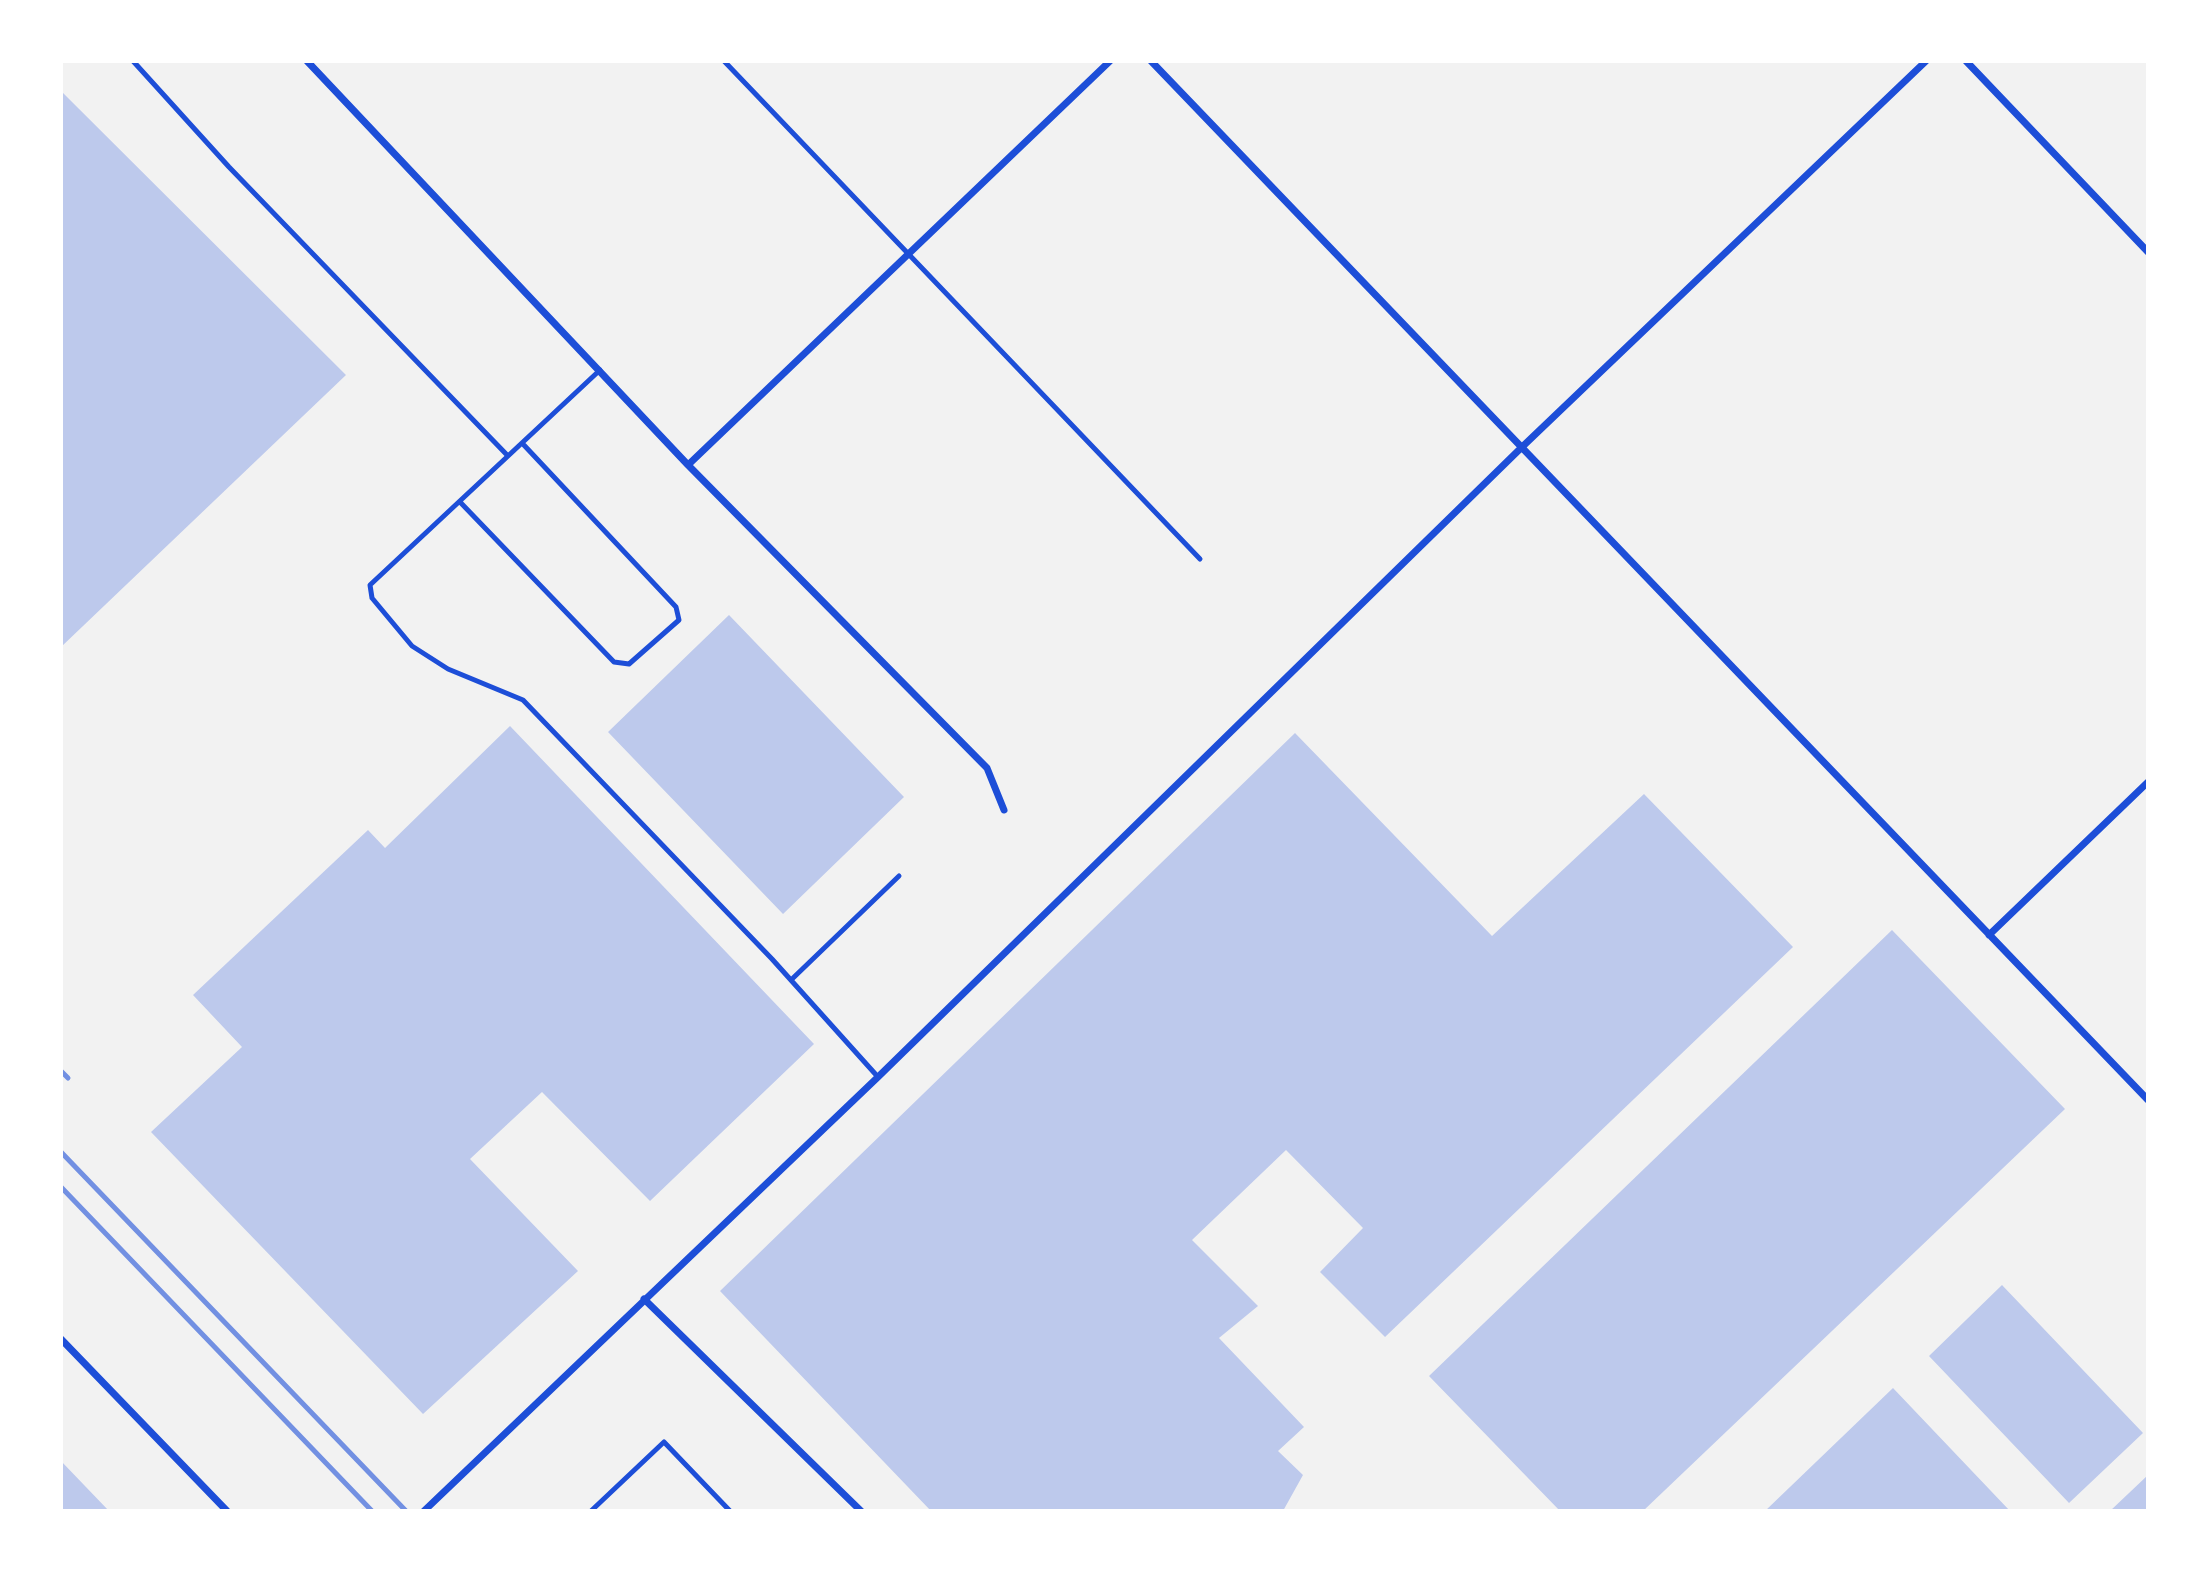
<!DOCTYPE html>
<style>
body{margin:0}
#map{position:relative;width:2209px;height:1572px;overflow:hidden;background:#f2f2f2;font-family:"Sofia Sans Condensed",sans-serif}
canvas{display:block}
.frame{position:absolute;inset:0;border:63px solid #fff;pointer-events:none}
</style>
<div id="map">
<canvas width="2209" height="1572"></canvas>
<div class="frame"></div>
</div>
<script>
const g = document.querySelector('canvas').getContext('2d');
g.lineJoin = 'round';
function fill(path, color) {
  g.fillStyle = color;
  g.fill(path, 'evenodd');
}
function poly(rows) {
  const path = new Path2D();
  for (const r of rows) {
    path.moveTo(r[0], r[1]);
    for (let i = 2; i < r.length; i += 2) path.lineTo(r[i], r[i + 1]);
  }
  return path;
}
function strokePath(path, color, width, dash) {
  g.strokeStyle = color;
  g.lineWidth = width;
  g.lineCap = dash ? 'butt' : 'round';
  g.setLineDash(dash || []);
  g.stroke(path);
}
const building = poly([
 [61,91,346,375,61,647],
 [729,615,904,797,783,914,608,732],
 [510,726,814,1044,650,1201,542,1092,470,1159,578,1271,423,1414,151,1132,242,1047,193,995,368,830,385,848],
 [1295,733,1492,936,1644,794,1793,947,1385,1337,1320,1272,1363,1228,1286,1150,1192,1240,1258,1306,1219,1338,1304,1427,1278,1451,1303,1475,1283,1511,931,1511,720,1291],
 [1892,930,2065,1109,1643,1511,1560,1511,1429,1376],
 [2002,1285,2143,1433,2069,1503,1929,1356],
 [1893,1388,2010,1511,1765,1511],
 [61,1461,109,1511,61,1511],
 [2148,1475,2148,1511,2110,1511]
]);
const service = poly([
 [133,61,229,167,508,456],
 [724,61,1200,559],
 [600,370,370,585,372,598,412,646,448,669,523,700,772,959,878,1077],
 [460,502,614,662,629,664,679,620,676,607,522,443],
 [791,980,899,876],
 [591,1511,664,1442,730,1511]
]);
const minor = poly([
 [307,61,688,465,987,768,1004,810],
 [1151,61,2148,1100],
 [1966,61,2148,252],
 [688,465,1110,61],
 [1989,935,2148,782],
 [644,1299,861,1511],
 [61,1339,227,1511],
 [424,1511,878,1077,1521,448,1926,61]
]);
const rail = poly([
 [61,1071,68,1078],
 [61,1152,406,1511],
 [61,1187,372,1511]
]);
fill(building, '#bdc9ec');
strokePath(service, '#1d4ed8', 5);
strokePath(minor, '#1d4ed8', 7);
strokePath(rail, '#7290e2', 5);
</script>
